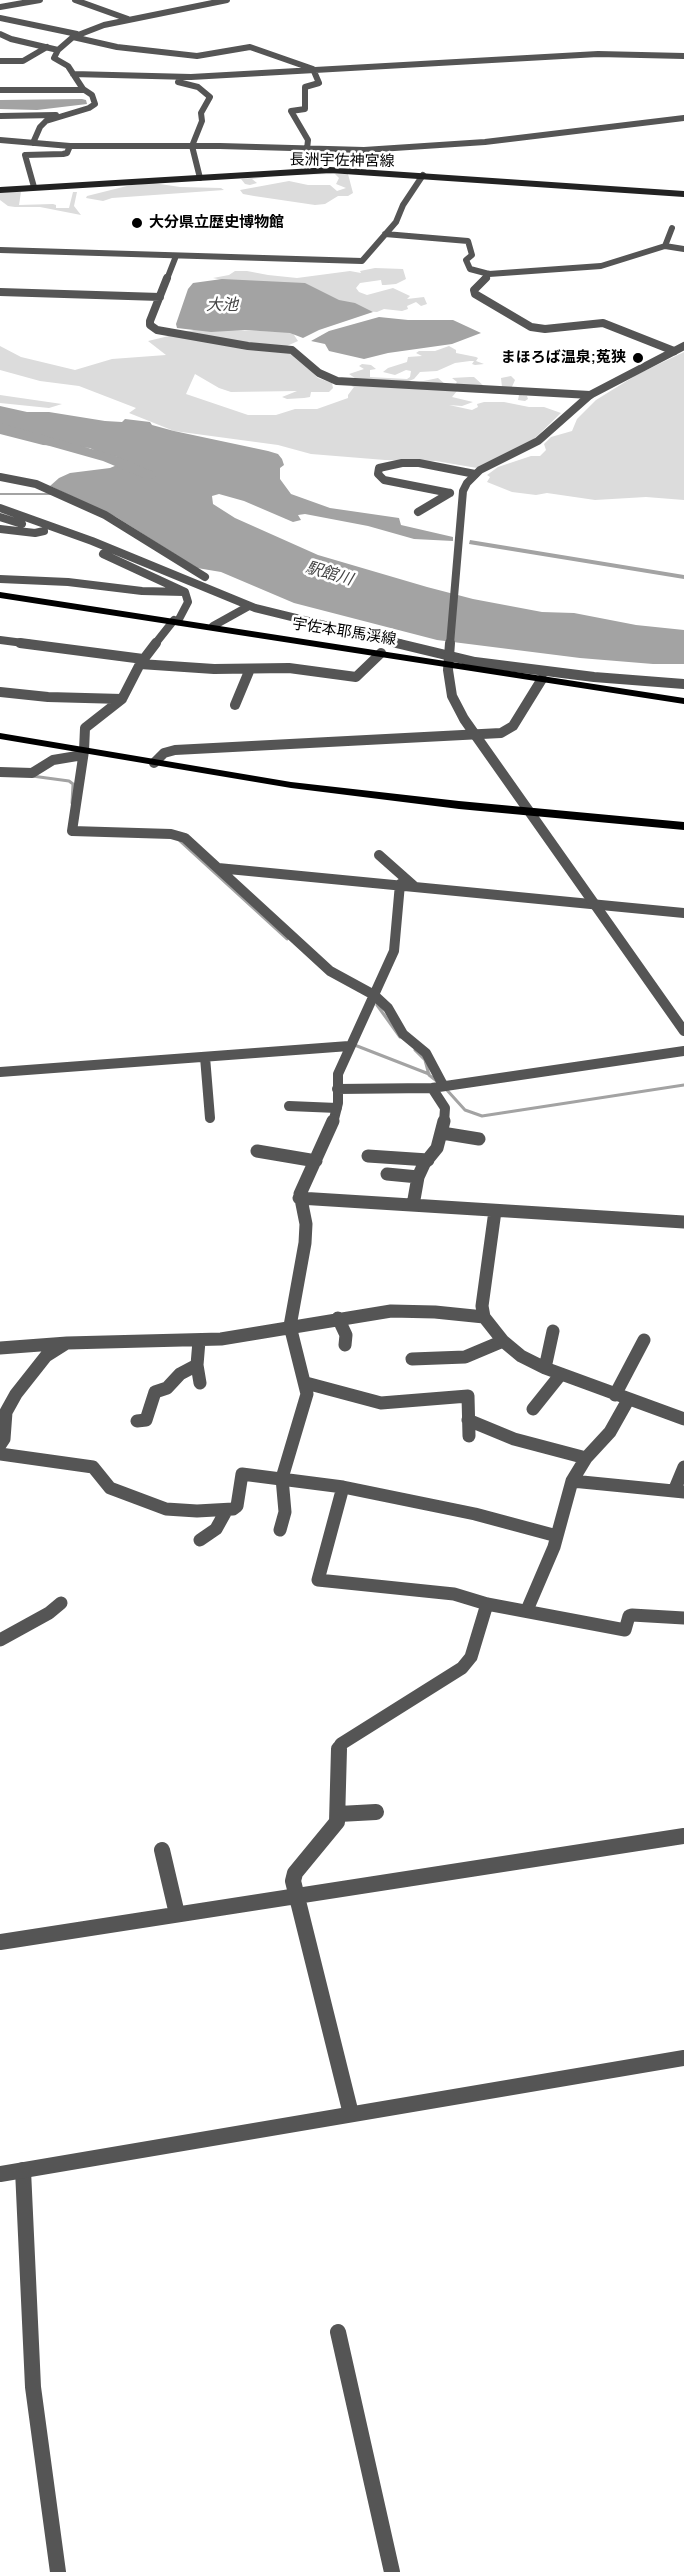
<!DOCTYPE html>
<meta charset="utf-8">
<style>
body{margin:0}
canvas{display:block;background:#fff}
</style>
<canvas width="684" height="2572"></canvas>
<script>
const g = document.querySelector('canvas').getContext('2d');
g.lineJoin = 'round';
function fill(path, color) {
  g.fillStyle = color;
  g.fill(path, 'evenodd');
}
function poly(rows) {
  const path = new Path2D();
  for (const r of rows) {
    path.moveTo(r[0], r[1]);
    for (let i = 2; i < r.length; i += 2) path.lineTo(r[i], r[i + 1]);
  }
  return path;
}
function strokePath(path, color, width, dash) {
  g.strokeStyle = color;
  g.lineWidth = width;
  g.lineCap = dash ? 'butt' : 'round';
  g.setLineDash(dash || []);
  g.stroke(path);
}
function drawText(font, color, halo, rows, align = 'center') {
  g.font = font + ' Manrope,"Noto Sans JP",sans-serif';
  g.lineWidth = 5;
  g.setLineDash([]);
  g.textBaseline = 'middle';
  g.strokeStyle = halo;
  g.fillStyle = color;
  for (const [text, x, y, turn = 0] of rows) {
    g.save();
    g.translate(x, y);
    g.rotate((+turn || 0) * Math.PI / 180);
    g.textAlign = isNaN(turn) ? turn : align;
    if (halo) g.strokeText(text, 0, 0);
    g.fillText(text, 0, 0);
    g.restore();
  }
}
const green = poly([
 [313,172,348,174,353,193,348,196,338,196,325,204,315,205,254,196,243,194,240,190,289,181,308,185,330,185,337,191,346,188,336,184,339,178,335,174,280,175,252,179,257,183,250,185,245,184,241,179],
 [153,183,180,187,221,188,224,190,112,198,103,201,86,198,87,196,131,185],
 [36,190,21,192,19,205,53,204,56,205,56,208,69,208,73,192,77,192,74,206,81,215,40,207,15,207,8,206,0,200,0,192],
 [375,268,403,269,406,279,396,284,385,285,382,285,381,280,360,283,356,288,359,292,367,295,393,288,410,296,407,299,424,297,427,304,421,306,416,302,407,306,408,309,402,311,384,309,377,312,363,311,213,278,229,275,235,271,247,271,268,275,297,278,350,271,361,273,360,271],
 [198,329,292,332,298,341,280,349,294,353,318,378,332,383,333,388,329,392,311,392,310,397,304,398,287,399,282,397,297,391,231,392,219,388,195,374,186,394,248,415,276,415,295,409,317,409,348,398,348,395,354,387,351,386,358,380,349,374,364,369,359,366,362,364,371,365,376,369,370,370,370,377,407,379,410,377,411,371,406,370,395,375,383,372,388,368,407,362,408,357,422,356,416,353,419,351,435,351,449,346,456,350,456,353,476,357,478,358,476,361,484,364,475,365,472,364,474,361,470,361,455,363,437,371,420,372,414,379,409,381,409,384,438,378,445,384,455,385,457,382,452,378,470,377,474,377,485,387,502,387,501,378,511,376,515,380,511,389,520,395,527,396,528,399,525,401,518,400,519,395,457,391,452,397,473,402,462,406,449,405,472,410,478,407,477,404,484,402,504,402,529,407,544,407,561,413,533,440,477,468,436,461,385,460,311,454,278,445,174,431,129,413,136,408,79,386,40,381,0,370,0,346,21,357,75,370,112,359,166,355,148,341],
 [684,352,684,500,646,497,595,500,547,493,536,495,512,492,487,482,490,477,487,475,498,467,531,456,540,456,546,450,544,444,551,437,572,431,577,419,596,400,638,374],
 [0,395,62,404,49,408,0,403]
]);
const water = poly([
 [82,99,86,100,87,104,37,110,0,109,0,100],
 [222,279,305,283,339,300,355,303,373,312,319,330,303,338,290,333,245,330,211,332,177,328,176,324,188,289,193,283],
 [379,317,408,320,453,320,481,333,452,344,388,353,364,359,329,351,325,344,311,341,329,331],
 [0,406,27,412,49,412,105,421,122,422,125,419,150,422,152,425,174,431,268,451,278,454,282,459,284,465,280,468,280,479,291,494,330,508,399,518,401,525,453,537,453,541,414,539,368,526,305,514,298,515,301,520,293,522,244,501,219,494,212,496,213,504,235,518,318,555,427,587,473,599,542,612,574,613,636,625,684,630,684,664,653,664,580,658,437,640,294,603,221,572,197,568,116,517,50,486,59,478,70,473,110,468,117,465,119,460,117,457,101,454,90,448,43,445,0,434],
 [470,540,684,575,684,579,469,544]
]);
const streamFar1 = poly([
 [0,494,54,494]
]);
const stream = poly([
 [32,776,69,781,73,784,72,803],
 [180,841,287,939],
 [377,1005,400,1037],
 [352,1044,429,1074],
 [415,1050,425,1060,429,1075,438,1082],
 [446,1089,465,1110,482,1116,684,1085]
]);
const river = poly([
 [0,423,113,455,154,472,157,475,149,480,144,478,103,461,0,432,0,423]
]);
const minorFar4 = poly([
 [75,0,128,19],
 [0,7,40,0],
 [0,18,77,34],
 [0,34,11,39,58,50],
 [73,37,117,47,197,56,250,47,313,69,319,83,305,87,305,109,291,111,308,140,307,149],
 [0,61,23,61,47,47],
 [73,74,191,77,598,54,684,56],
 [178,82,198,87,210,97,201,113,202,121,192,146,200,178],
 [0,90,84,90],
 [0,116,56,115],
 [0,140,70,146,220,146,364,150,485,142,684,118],
 [33,143,40,127,46,121,89,108,95,104,92,95,83,89,68,66,54,58,58,50,73,37,104,25,227,0],
 [341,150,342,170],
 [34,187,25,155,63,154,67,153,70,146],
 [385,234,468,241,472,255,466,260,470,269,489,274,601,266,665,246,684,249],
 [665,246,672,228],
 [0,250,362,261,396,222,403,205,423,175],
 [167,279,176,256],
 [484,279,489,274]
]);
const minorFar3 = poly([
 [167,278,150,321,150,325,157,330,248,346,292,350,319,373,337,381,590,395],
 [486,278,474,290,475,294,531,327,545,329,603,323,674,351],
 [0,292,160,297],
 [0,477,36,484,105,515,205,577],
 [450,493,384,480,378,474,379,468,402,463,419,463,475,474],
 [0,508,92,541,255,608,402,644],
 [418,512,450,493],
 [0,517,22,524],
 [0,529,35,533,44,531],
 [103,554,185,592,188,602,178,621],
 [0,579,68,582,142,591,184,592],
 [213,626,249,606],
 [0,640,31,644],
 [155,644,174,620]
]);
const minorFar2 = poly([
 [20,643,143,659],
 [156,643,140,664,122,699,85,728,84,751,72,831,171,834,185,838,330,971,374,995,388,1008,403,1034,426,1053,443,1085],
 [396,643,475,662,594,677,684,684],
 [140,664,214,669,289,668,356,677,381,653],
 [0,692,48,697,122,699],
 [235,705,250,669],
 [154,763,164,753,175,750,501,733,513,726,542,679],
 [0,772,32,773,53,760,83,755],
 [379,855,414,886],
 [218,868,684,913],
 [205,1057,210,1118],
 [0,1072,349,1046],
 [432,1088,445,1108,444,1123],
 [337,1089,432,1088,684,1051],
 [289,1106,337,1108],
 [333,1123,338,1103,338,1074,394,951,400,884]
]);
const minorFar1 = poly([
 [442,1133,479,1139],
 [257,1151,316,1161],
 [368,1156,428,1160],
 [387,1174,418,1177],
 [299,1198,684,1222],
 [413,1205,418,1177,424,1164,437,1148,444,1121],
 [495,1211,482,1306,484,1317,503,1341,521,1356,545,1368,684,1419],
 [338,1318,346,1335,345,1345],
 [199,1341,197,1365,200,1383],
 [0,1348,67,1343,221,1339,391,1311,435,1312,484,1317],
 [412,1359,465,1357,503,1341],
 [545,1368,553,1331],
 [306,1383,381,1403,468,1396,469,1436],
 [615,1395,644,1340],
 [533,1409,561,1374],
 [468,1420,514,1439,586,1458],
 [137,1421,146,1420,155,1392,167,1388,180,1374,197,1365],
 [0,1445,4,1439,6,1412,16,1394,46,1356,65,1344],
 [0,1454,93,1467,110,1488,166,1509,197,1511,233,1509,237,1506,242,1474,343,1487,475,1514,557,1536],
 [572,1481,684,1492],
 [343,1487,318,1580,454,1594,487,1604,625,1630,629,1616,632,1615,684,1618],
 [674,1491,684,1467],
 [280,1530,285,1512,282,1478,307,1394,290,1326,305,1243,306,1224,300,1194,333,1121],
 [200,1540,216,1529,226,1511],
 [527,1610,554,1547,572,1481,586,1458,610,1432,628,1400],
 [0,1640,49,1613,61,1603],
 [338,1750,341,1744,462,1668,471,1657,487,1604]
]);
const minor = poly([
 [339,1749,337,1822,295,1873,293,1881,351,2114],
 [339,1814,376,1812],
 [162,1850,177,1914],
 [0,1942,684,1836],
 [23,2170,33,2387,58,2572],
 [338,2332,392,2572]
]);
const tertiaryFar2 = poly([
 [450,644,463,491,467,483,480,470,538,441,590,395,684,346]
]);
const tertiaryFar1 = poly([
 [450,643,448,670,452,696,464,719,684,1031]
]);
const tertiary = poly([
 [0,2174,684,2058]
]);
const secondary = poly([
 [0,190,330,170,684,194]
]);
const primary = poly([
 [0,592,684,698,684,704,0,598,0,592],
 [0,733,291,782,459,801,684,822,684,830,459,809,291,788,0,739,0,733]
]);
const markers = [
 [137,223,6,"#000"],
 [638,358,6,"#000"]
];
const farStreetnames = [
 ["長洲宇佐神宮線",342,161,1],
 ["宇佐本耶馬渓線",344,632,9]
];
const farPoinames = [
 ["大分県立歴史博物館",149,223],
 ["まほろば温泉;菟狭",626,358,"right"]
];
const farWaternames = [
 ["大池",222,306],
 ["駅館川",329,574,16]
];
fill(green, '#dcdcdc');
fill(water, '#a3a3a3');
strokePath(streamFar1, '#a3a3a3', 2);
strokePath(stream, '#a3a3a3', 3);
fill(river, '#a3a3a3');
strokePath(minorFar4, '#555', 6);
strokePath(minorFar3, '#555', 8);
strokePath(minorFar2, '#555', 10);
strokePath(minorFar1, '#555', 13);
strokePath(minor, '#555', 16);
strokePath(tertiaryFar2, '#555', 8);
strokePath(tertiaryFar1, '#555', 10);
strokePath(tertiary, '#555', 16);
strokePath(secondary, '#222', 6);
fill(primary, '#000');
for (const [x, y, r, color] of markers) {
  const dot = new Path2D();
  dot.arc(x, y, r, 0, 2 * Math.PI);
  g.fillStyle = color;
  g.fill(dot);
  strokePath(dot, '#fff', 2);
}
drawText('15px', '#000', '#fff', farStreetnames);
drawText('bold 15px', '#000', '#fff', farPoinames, 'left');
drawText('italic 16px', '#444', '#fff', farWaternames);
</script>
